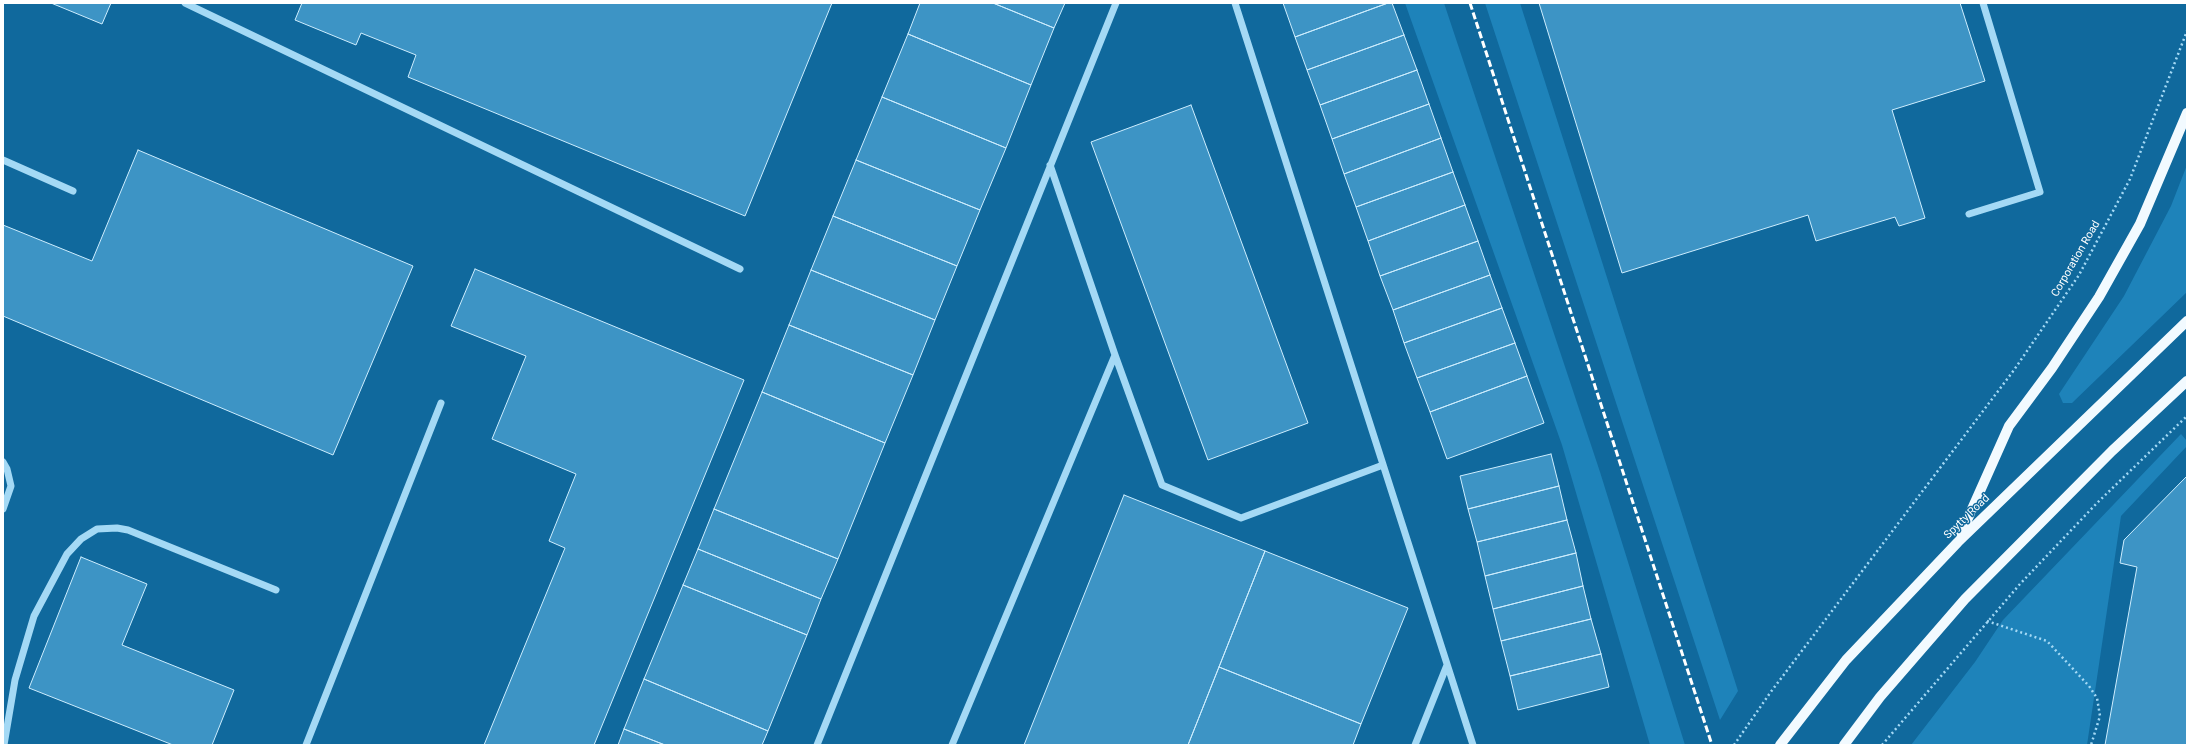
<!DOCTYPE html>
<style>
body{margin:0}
#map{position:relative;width:2190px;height:748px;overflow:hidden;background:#10699d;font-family:Roboto,sans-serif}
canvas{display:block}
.frame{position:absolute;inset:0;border:4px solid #fff;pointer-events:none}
</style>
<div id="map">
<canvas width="2190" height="748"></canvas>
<div class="frame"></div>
</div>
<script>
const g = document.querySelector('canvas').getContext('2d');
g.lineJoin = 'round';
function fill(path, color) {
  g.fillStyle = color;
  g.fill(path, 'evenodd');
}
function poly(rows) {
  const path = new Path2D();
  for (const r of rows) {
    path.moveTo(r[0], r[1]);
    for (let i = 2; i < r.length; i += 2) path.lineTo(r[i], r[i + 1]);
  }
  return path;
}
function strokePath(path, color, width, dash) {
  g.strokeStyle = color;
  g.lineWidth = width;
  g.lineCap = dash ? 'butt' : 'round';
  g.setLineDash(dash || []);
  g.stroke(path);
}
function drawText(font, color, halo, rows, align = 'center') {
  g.font = font + ' Roboto,sans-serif';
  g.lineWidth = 3;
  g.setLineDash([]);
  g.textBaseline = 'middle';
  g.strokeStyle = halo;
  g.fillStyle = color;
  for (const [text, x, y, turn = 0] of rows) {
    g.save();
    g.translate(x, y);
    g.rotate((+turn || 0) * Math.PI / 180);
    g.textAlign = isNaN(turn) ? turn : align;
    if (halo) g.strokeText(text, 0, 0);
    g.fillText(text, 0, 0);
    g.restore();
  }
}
const green = poly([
 [1405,3,1444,3,1600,472,1685,745,1650,745,1562,445],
 [1485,3,1520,3,1738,691,1720,720],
 [2187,165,2187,292,2072,403,2063,403,2059,394,2124,296,2171,206],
 [2181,434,2187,441,2187,446,2121,516,2087,745,1911,745,1975,662,2003,620]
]);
const building = poly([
 [51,3,111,3,102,24,51,3],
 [302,3,832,3,745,216,408,77,416,55,361,33,356,45,295,20,302,3],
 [920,3,993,3,1054,28,1031,85,908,34,920,3],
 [993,3,1065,3,1054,28,993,3],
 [1283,3,1388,3,1295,37,1283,3],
 [1388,3,1392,3,1404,35,1307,70,1295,37,1388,3],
 [1539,3,1960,3,1985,81,1892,110,1925,218,1899,226,1895,217,1816,241,1808,215,1622,273,1539,3],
 [908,34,1031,85,1006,148,882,97,908,34],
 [1404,35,1417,70,1320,105,1307,70,1404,35],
 [1417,70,1429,104,1332,139,1320,105,1417,70],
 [882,97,1006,148,980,210,856,160,882,97],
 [1429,104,1441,138,1344,174,1332,139,1429,104],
 [1191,105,1308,423,1208,460,1091,142,1191,105],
 [1441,138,1453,172,1356,207,1344,174,1441,138],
 [138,150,413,266,333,455,3,316,3,225,92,261,138,150],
 [856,160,980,210,957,266,833,216,856,160],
 [1453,172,1465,205,1368,241,1356,207,1453,172],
 [1465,205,1478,241,1380,276,1368,241,1465,205],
 [833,216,957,266,935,320,811,270,833,216],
 [1478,241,1490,275,1393,310,1380,276,1478,241],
 [475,269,744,380,594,745,484,745,565,548,549,541,576,474,492,439,526,356,451,326,475,269],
 [811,270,935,320,913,375,789,325,811,270],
 [1490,275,1502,308,1404,343,1393,310,1490,275],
 [1502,308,1515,343,1417,378,1404,343,1502,308],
 [789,325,913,375,885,443,762,392,789,325],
 [1515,343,1527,376,1430,412,1417,378,1515,343],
 [1527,376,1544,423,1447,459,1430,412,1527,376],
 [762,392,885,443,838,559,714,509,762,392],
 [1551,454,1559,486,1468,509,1460,476,1551,454],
 [2187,476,2187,745,2105,745,2137,567,2120,563,2124,540,2187,476],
 [1559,486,1567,520,1477,542,1468,509,1559,486],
 [1124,495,1265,551,1188,745,1024,745,1124,495],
 [714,509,838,559,821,599,698,549,714,509],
 [1567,520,1576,553,1485,576,1477,542,1567,520],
 [698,549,821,599,807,635,683,585,698,549],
 [1265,551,1408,608,1361,724,1219,667,1265,551],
 [1576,553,1583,586,1493,609,1485,576,1576,553],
 [81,557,147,584,122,645,234,690,212,745,173,745,29,688,81,557],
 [683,585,807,635,768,731,644,679,683,585],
 [1583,586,1591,619,1501,641,1493,609,1583,586],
 [1591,619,1601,654,1510,676,1501,641,1591,619],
 [1601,654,1609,687,1518,710,1510,676,1601,654],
 [1219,667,1361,724,1353,745,1188,745,1219,667],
 [644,679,768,731,762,745,665,745,624,729,644,679],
 [624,729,665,745,618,745,624,729]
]);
const path = poly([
 [1987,621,2047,641,2089,686,2097,698,2100,716,2091,745],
 [1734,745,1770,693,2014,370,2079,275,2130,179,2187,31],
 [1882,745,2020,584,2097,503,2187,416]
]);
const minor = poly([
 [185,3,740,269],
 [1235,3,1473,745],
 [3,160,73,191],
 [1050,165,1115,355,1162,485,1241,518,1383,465],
 [1969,214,2040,192,1983,3],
 [3,462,7,469,11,486,3,509],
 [4,745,15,680,34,616,67,554,81,539,97,529,117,528,128,530,276,590],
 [306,745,441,403],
 [817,745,1116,3],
 [952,745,1115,355],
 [1415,745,1447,665]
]);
const major = poly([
 [1960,536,2009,426,2052,368,2099,297,2140,224,2187,113],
 [1780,745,1846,660,1958,542,2187,321],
 [1844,745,1880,697,1965,599,2112,451,2187,381]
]);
const rail = poly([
 [1470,3,1712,745]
]);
const streetNames = [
 ["Corporation Road",2076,259,-60],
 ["Spytty Road",1967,517,-44]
];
fill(green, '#1e83ba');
fill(building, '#3d94c5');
strokePath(building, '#cdedfe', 1);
strokePath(path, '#a4d9f5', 2.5, [2, 3]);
strokePath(minor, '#a4d9f5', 7);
strokePath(major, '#f2faff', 10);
strokePath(rail, '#fff', 3, [7, 3]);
drawText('11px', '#fff', '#10699d', streetNames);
</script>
